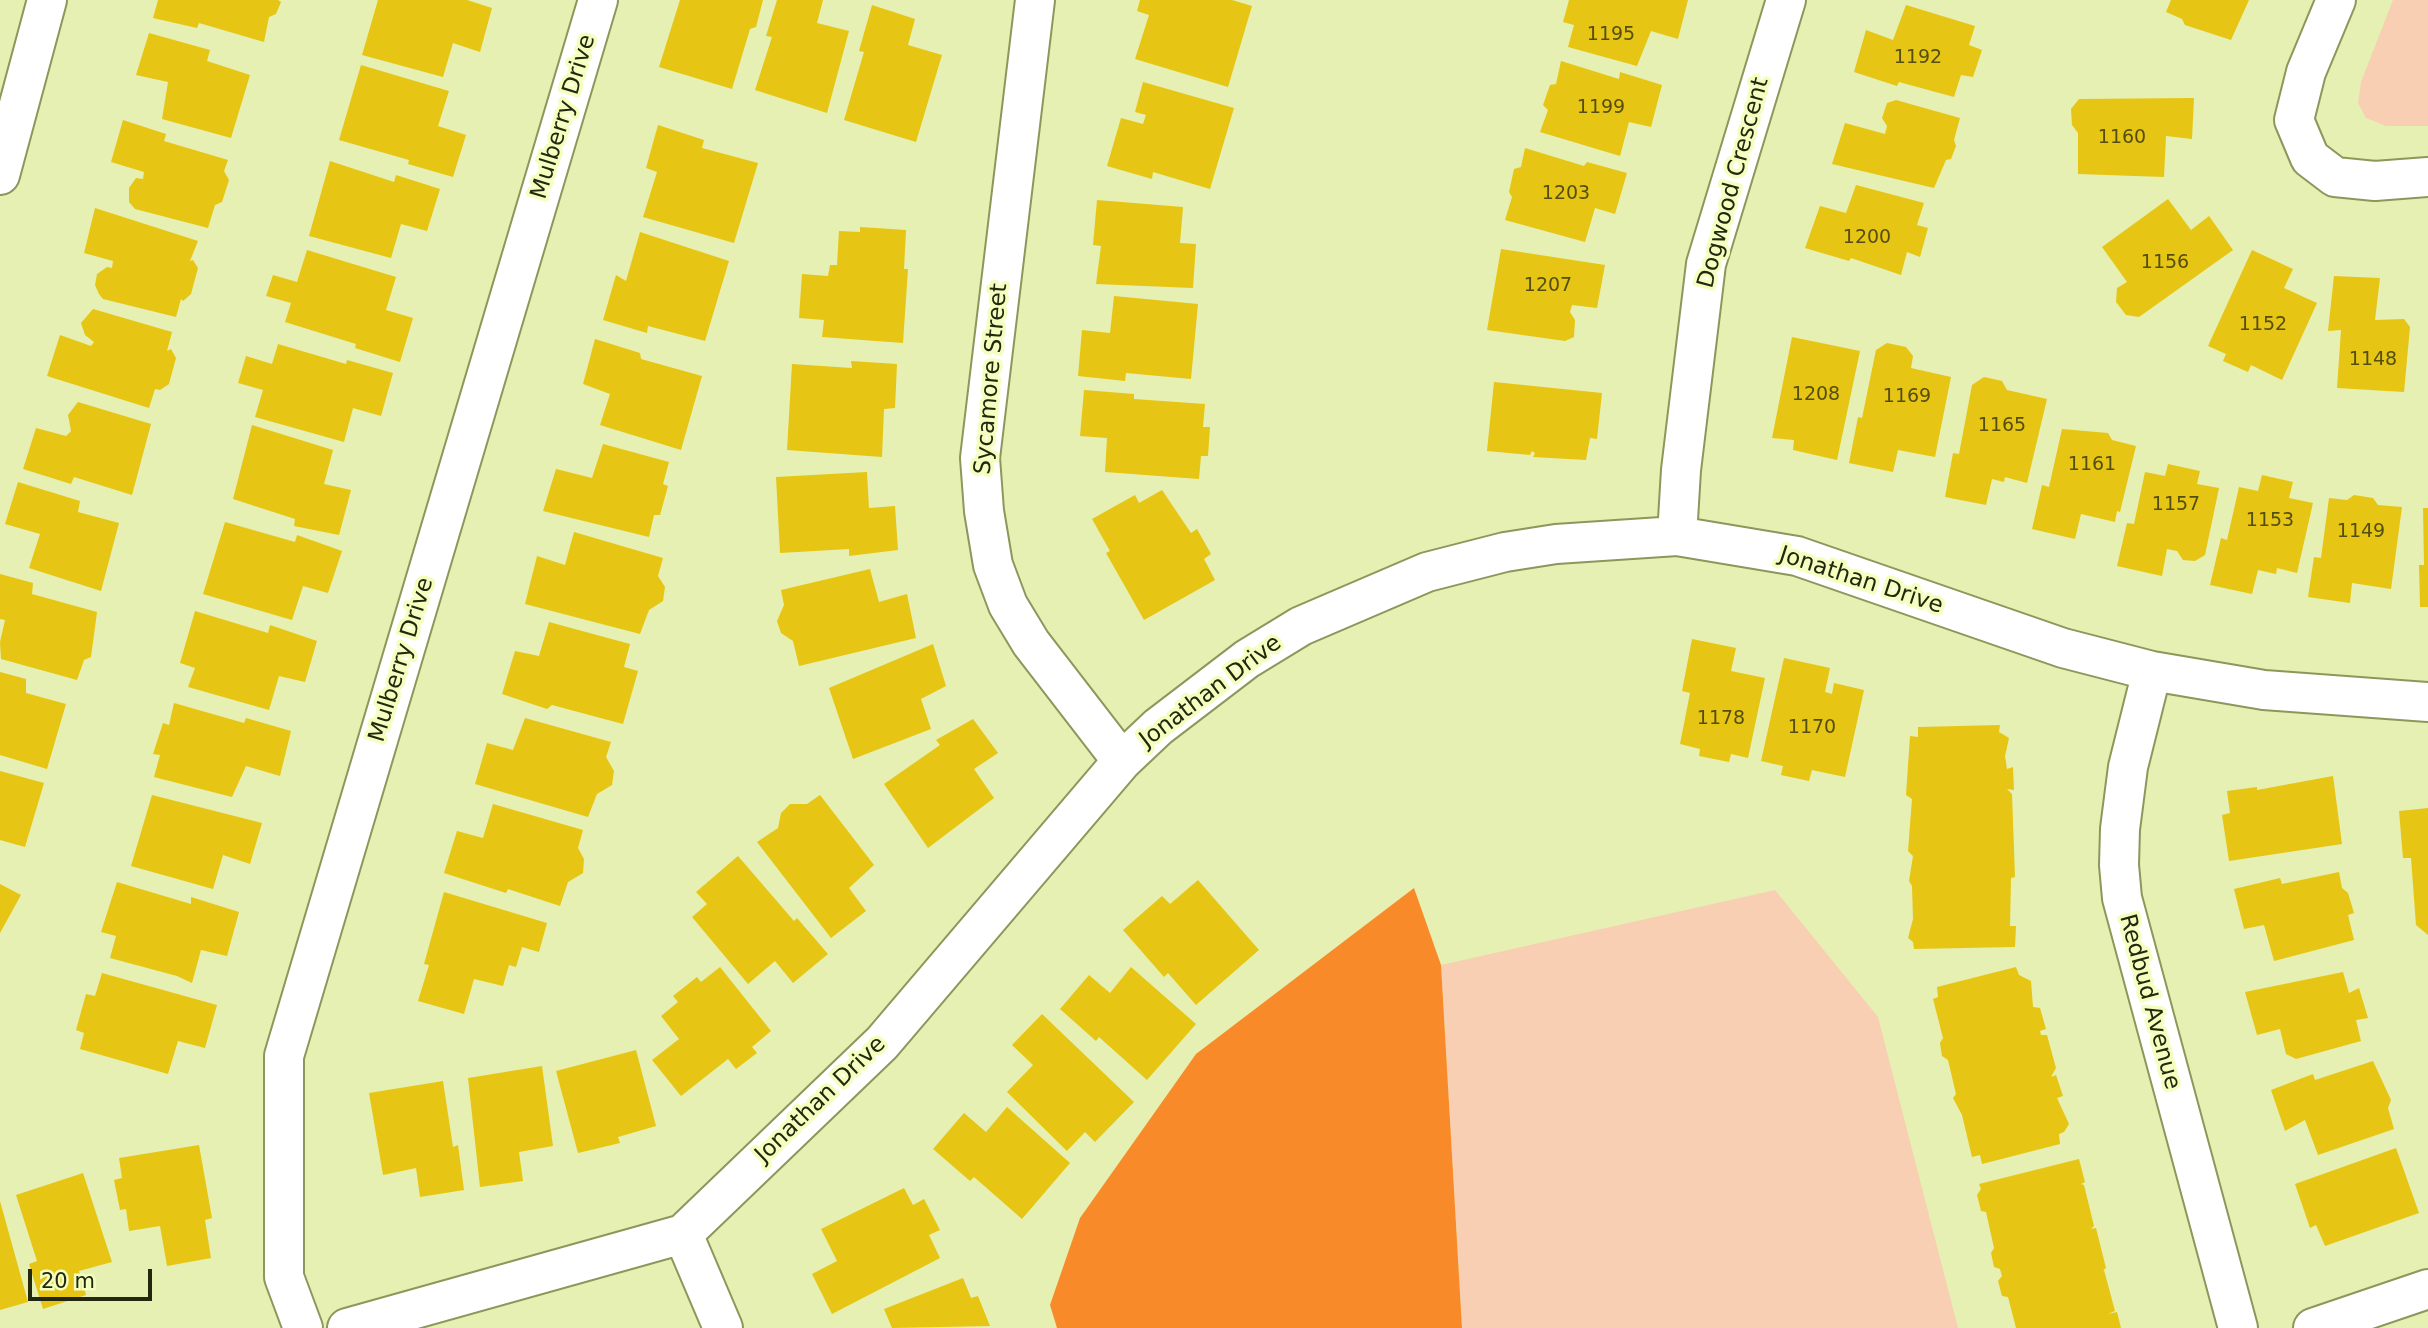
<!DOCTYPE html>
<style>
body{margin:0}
#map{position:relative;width:2428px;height:1328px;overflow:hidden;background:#e5f0b2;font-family:"DejaVu Sans",sans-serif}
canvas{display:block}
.scale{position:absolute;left:28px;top:1269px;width:124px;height:32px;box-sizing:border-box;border:4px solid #23270e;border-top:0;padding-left:9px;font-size:21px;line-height:24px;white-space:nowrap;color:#23270e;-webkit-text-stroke:5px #f3febf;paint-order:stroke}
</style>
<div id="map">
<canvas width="2428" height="1328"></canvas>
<div class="scale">20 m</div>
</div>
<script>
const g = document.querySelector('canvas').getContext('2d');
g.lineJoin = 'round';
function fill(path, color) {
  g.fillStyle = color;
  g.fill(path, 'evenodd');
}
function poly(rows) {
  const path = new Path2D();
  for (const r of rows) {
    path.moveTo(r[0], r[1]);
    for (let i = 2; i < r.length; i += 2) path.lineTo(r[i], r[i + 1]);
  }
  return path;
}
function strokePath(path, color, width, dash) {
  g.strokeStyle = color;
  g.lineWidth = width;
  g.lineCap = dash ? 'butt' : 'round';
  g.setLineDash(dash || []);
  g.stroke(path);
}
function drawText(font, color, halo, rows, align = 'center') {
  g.font = font + ' "DejaVu Sans",sans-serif';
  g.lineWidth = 7;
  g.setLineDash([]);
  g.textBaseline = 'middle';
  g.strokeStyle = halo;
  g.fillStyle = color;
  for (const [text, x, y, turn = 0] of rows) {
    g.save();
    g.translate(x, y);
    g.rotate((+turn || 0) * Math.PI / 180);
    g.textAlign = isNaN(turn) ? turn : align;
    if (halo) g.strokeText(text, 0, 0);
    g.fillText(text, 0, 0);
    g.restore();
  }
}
const green = poly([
 [2393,0,2428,0,2428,126,2386,126,2366,118,2358,103,2361,82],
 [1775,890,1878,1017,1958,1328,1462,1328,1441,965]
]);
const forest = poly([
 [1414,888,1441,965,1462,1328,1057,1328,1050,1305,1080,1218,1196,1054]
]);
const building = poly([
 [158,0,278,0,281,2,276,14,269,17,264,42,199,23,197,28,153,18],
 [378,0,467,0,492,8,480,52,453,43,443,77,362,55],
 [680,0,763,0,756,27,750,29,732,89,659,67],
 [777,0,823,0,817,23,849,31,827,113,755,90,772,37,766,36],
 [1140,0,1232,0,1252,6,1228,87,1135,59,1149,15,1137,11],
 [1569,0,1688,0,1678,39,1651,31,1637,66,1568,47,1574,25,1563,22],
 [2171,0,2249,0,2231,40,2185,25,2182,19,2166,12],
 [872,5,915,19,908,45,942,55,916,142,844,120,864,52,859,51],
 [1906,5,1975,26,1969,45,1982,50,1973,77,1961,75,1954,97,1899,82,1897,86,1854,72,1866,30,1893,40],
 [149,33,210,50,207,61,250,75,231,138,162,119,168,82,136,75],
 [1561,61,1619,79,1620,72,1662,85,1651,127,1629,122,1620,156,1540,132,1548,110,1543,105,1550,85,1556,84],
 [361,65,449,91,438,126,466,135,453,177,408,164,409,160,339,140],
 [1143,82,1234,108,1210,189,1153,172,1152,179,1107,166,1121,118,1143,124,1146,115,1135,112],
 [2194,98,2192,139,2166,136,2164,177,2078,174,2078,133,2072,125,2071,109,2079,99],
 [1896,100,1960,118,1954,140,1956,146,1951,159,1946,160,1934,188,1832,164,1845,123,1885,134,1887,126,1882,118,1887,103],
 [123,120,166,134,164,141,228,160,224,171,229,180,222,202,215,205,208,228,135,209,129,202,129,188,136,178,143,179,144,172,111,162],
 [658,125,704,140,702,148,758,163,734,243,643,217,657,172,646,168],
 [1525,148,1584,166,1587,162,1627,173,1615,214,1595,208,1585,242,1505,220,1512,197,1509,192,1514,169,1521,167],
 [330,161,394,182,396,175,440,189,427,231,401,224,391,258,309,236],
 [1856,185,1924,203,1917,225,1928,228,1920,257,1907,252,1901,275,1851,258,1849,261,1805,248,1820,206,1846,213],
 [2168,199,2191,230,2209,216,2233,250,2139,317,2126,315,2116,302,2117,288,2127,282,2102,247],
 [1097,200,1183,207,1180,243,1196,244,1193,288,1096,284,1101,246,1093,245],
 [95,208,198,241,190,261,193,260,198,268,191,294,183,301,181,299,176,317,103,299,99,294,95,285,97,274,107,267,112,268,113,261,84,253],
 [860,227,906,230,904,269,908,269,903,343,822,337,824,320,799,318,802,274,828,276,830,265,837,265,839,231,860,232],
 [640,232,729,261,705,341,648,326,647,333,603,320,616,275,626,281],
 [1501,249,1605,265,1597,308,1572,305,1570,312,1575,320,1574,337,1565,341,1487,330],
 [307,250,396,277,386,310,413,318,400,362,355,348,356,344,285,322,291,303,266,296,273,275,297,282],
 [2252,250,2293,269,2284,288,2317,303,2282,380,2251,365,2248,372,2223,361,2226,354,2208,346],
 [2334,276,2380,278,2375,320,2404,319,2410,327,2404,392,2337,388,2341,330,2328,331],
 [1114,296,1198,304,1191,379,1126,373,1125,381,1078,376,1082,330,1110,333],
 [93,309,172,332,167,351,171,349,176,358,169,384,160,390,155,389,149,408,47,376,60,335,91,346,94,342,85,335,81,323],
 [1792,337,1860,351,1837,460,1793,450,1794,440,1772,438],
 [595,339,640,353,641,359,702,376,681,450,600,425,610,394,583,384],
 [1887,343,1906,347,1913,356,1911,368,1951,377,1935,457,1898,450,1893,472,1849,463,1858,417,1862,418,1876,350],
 [278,344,346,364,347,360,393,373,381,416,353,408,344,442,255,417,263,390,238,383,246,356,272,364],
 [851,361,897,364,895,408,884,409,882,457,787,450,792,364,852,368],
 [1984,377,2002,381,2007,390,2047,399,2027,483,2005,477,2004,482,1992,479,1986,505,1945,497,1953,453,1959,454,1972,385],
 [1494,382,1602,393,1597,439,1590,438,1586,460,1533,457,1535,453,1532,451,1530,455,1487,451],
 [1084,390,1134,394,1134,399,1205,404,1203,427,1210,427,1208,456,1201,456,1199,479,1105,472,1107,438,1080,436],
 [78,402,151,424,132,495,74,477,71,484,23,469,36,428,66,436,71,431,68,415],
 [252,425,333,450,324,484,351,490,339,535,294,526,295,519,233,499],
 [2062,429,2108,433,2112,440,2136,446,2120,512,2117,511,2115,522,2081,514,2075,539,2032,529,2042,485,2049,487],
 [603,444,669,462,663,484,668,486,660,515,654,515,649,537,543,511,556,469,592,478],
 [2168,464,2200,471,2197,484,2219,488,2205,555,2195,561,2183,560,2177,551,2167,549,2162,576,2117,566,2127,523,2134,524,2145,472,2165,476],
 [867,472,869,508,895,506,898,550,849,556,849,549,780,553,776,477],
 [2262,475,2293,482,2289,498,2313,503,2297,573,2277,568,2276,574,2258,570,2252,594,2210,585,2221,538,2227,540,2239,487,2258,491],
 [18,482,80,501,78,512,119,523,101,591,29,568,40,534,5,524],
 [1162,490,1191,533,1197,529,1211,554,1204,559,1215,580,1144,620,1106,553,1110,551,1092,519,1135,495,1139,503],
 [2354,495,2373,498,2378,505,2402,507,2391,589,2352,583,2350,603,2308,597,2314,557,2321,558,2329,498,2347,500],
 [2423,508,2428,508,2428,607,2420,607,2419,565,2424,565],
 [225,522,295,542,297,535,342,551,328,593,303,586,292,620,203,594],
 [574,532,663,558,658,576,665,587,663,601,649,610,640,634,525,604,537,556,565,565],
 [870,569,879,602,907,594,916,638,799,666,793,641,781,633,777,621,784,605,781,590],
 [0,574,33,583,32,594,97,612,91,657,84,660,77,680,1,659,0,642,5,620,0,619],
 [195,611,268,633,270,625,317,641,305,682,279,676,269,710,188,687,195,668,180,663],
 [549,622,630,644,624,667,638,671,623,724,552,705,547,709,502,694,515,651,539,656],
 [1692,639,1736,648,1731,671,1765,678,1748,758,1731,754,1729,762,1699,756,1700,749,1680,744,1690,693,1682,691],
 [933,644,946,686,921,699,931,729,853,759,829,688],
 [1784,658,1830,668,1825,692,1832,694,1834,683,1864,690,1845,777,1812,770,1809,781,1781,775,1783,766,1761,761],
 [0,672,26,679,26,693,66,704,47,769,0,755],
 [174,703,244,723,246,718,291,731,280,776,246,766,232,797,154,777,160,755,153,754,163,723,169,725],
 [525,718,611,742,606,757,614,771,612,785,597,794,588,817,475,784,487,743,513,750],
 [973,719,998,753,974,769,994,798,928,848,884,784,940,745,936,740],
 [2000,725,1999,732,2009,738,2005,756,2007,769,2013,767,2014,790,2007,789,2012,794,2015,877,2011,878,2010,926,2016,926,2015,947,1914,949,1913,942,1908,938,1913,919,1912,886,1909,881,1913,856,1908,851,1912,799,1906,795,1910,736,1918,737,1918,727],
 [0,771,44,783,25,847,0,840],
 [2333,776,2342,844,2229,861,2222,815,2230,813,2227,791,2257,787,2257,790],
 [152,795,262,823,250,864,223,855,213,889,131,866],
 [820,795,874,865,849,888,866,911,831,938,757,842,778,828,781,813,790,804,807,804],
 [493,804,583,830,578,848,584,859,583,873,568,882,560,906,508,889,506,893,444,873,457,831,483,838],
 [2428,808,2428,935,2416,925,2411,858,2403,858,2399,811],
 [738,856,794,921,797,918,828,954,793,983,775,961,748,984,692,917,707,904,696,892],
 [2339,872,2342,888,2348,893,2354,913,2348,915,2354,940,2274,961,2264,925,2244,929,2234,889,2280,878,2282,884],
 [1198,880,1259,950,1196,1005,1168,973,1164,977,1123,930,1162,896,1170,904],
 [117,882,191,904,191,897,239,912,227,956,201,950,192,983,177,976,110,958,116,936,101,932],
 [0,884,21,895,0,933],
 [444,892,547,923,539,952,522,947,516,967,509,965,503,986,474,979,464,1014,418,1001,429,965,424,964],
 [720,967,771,1031,752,1047,757,1053,736,1069,728,1059,681,1096,652,1060,679,1039,661,1016,678,1002,673,996,697,977,701,982],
 [1131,967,1196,1024,1147,1080,1099,1037,1096,1041,1060,1009,1089,975,1110,993],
 [2016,967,2019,975,2031,981,2033,1007,2040,1008,2046,1029,2040,1031,2041,1035,2047,1035,2056,1068,2051,1077,2056,1075,2063,1096,2057,1098,2069,1124,2064,1132,2059,1134,2060,1144,1982,1164,1980,1155,1972,1157,1962,1115,1953,1098,1956,1094,1948,1060,1942,1056,1940,1043,1943,1038,1933,999,1938,997,1937,987],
 [2343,972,2349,993,2359,988,2368,1018,2356,1020,2361,1041,2296,1059,2286,1054,2280,1029,2257,1035,2245,992],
 [102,973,217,1005,205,1048,178,1041,168,1074,80,1049,84,1033,76,1030,86,994,95,996],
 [1042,1014,1134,1102,1095,1142,1085,1132,1067,1151,1007,1092,1033,1065,1012,1045],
 [636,1050,656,1126,618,1137,620,1143,578,1153,556,1071],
 [2373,1061,2391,1100,2388,1108,2394,1129,2318,1155,2305,1120,2285,1131,2271,1090,2313,1074,2315,1080],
 [542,1066,553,1146,519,1152,523,1181,480,1187,468,1078],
 [443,1081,453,1147,458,1145,464,1190,420,1197,416,1168,383,1175,369,1093],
 [1007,1107,1070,1163,1022,1219,974,1177,970,1181,933,1149,964,1113,986,1132],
 [199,1145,212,1218,205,1220,211,1258,167,1266,160,1226,129,1231,126,1209,120,1210,114,1180,122,1178,119,1158],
 [2396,1148,2419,1213,2325,1246,2316,1225,2310,1228,2295,1184],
 [2079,1159,2085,1182,2081,1184,2084,1185,2094,1226,2091,1229,2096,1228,2106,1268,2102,1271,2104,1270,2115,1311,2108,1314,2117,1312,2121,1328,2016,1328,2008,1297,2002,1296,1998,1281,2002,1276,2000,1269,1994,1267,1991,1253,1994,1248,1986,1212,1981,1211,1977,1195,1981,1189,1979,1184],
 [83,1173,112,1262,79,1271,86,1295,43,1309,29,1264,37,1261,16,1195],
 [904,1188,913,1205,924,1199,940,1230,929,1235,940,1258,832,1314,812,1274,837,1261,821,1229],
 [0,1201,28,1302,0,1310],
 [963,1278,971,1298,978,1296,990,1326,892,1328,884,1309]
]);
const minor = poly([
 [1035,0,980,458,984,511,993,565,1008,605,1031,643,1122,761],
 [2336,0,2306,72,2294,120,2310,158,2335,177,2375,181,2428,177],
 [0,175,47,0],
 [1677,536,1681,470,1706,264,1786,0],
 [2152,671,2128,767,2120,829,2119,865,2122,898,2238,1328],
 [683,1234,723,1328],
 [303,1328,284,1277,284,1056,598,0],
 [347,1328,683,1234,882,1043,1122,761,1158,727,1247,659,1301,626,1427,572,1505,552,1556,544,1677,536,1797,556,2063,648,2152,671,2264,690,2428,702],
 [2313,1328,2428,1289]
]);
const numberNames = [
 ["1195",1611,35],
 ["1192",1918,58],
 ["1199",1601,108],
 ["1160",2122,138],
 ["1203",1566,194],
 ["1200",1867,238],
 ["1156",2165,263],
 ["1207",1548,286],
 ["1152",2263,325],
 ["1148",2373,360],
 ["1208",1816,395],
 ["1169",1907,397],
 ["1165",2002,426],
 ["1161",2092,465],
 ["1157",2176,505],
 ["1153",2270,521],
 ["1149",2361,532],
 ["1178",1721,719],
 ["1170",1812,728]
];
const streetNames = [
 ["Mulberry Drive",564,117,-73],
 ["Dogwood Crescent",1734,183,-75],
 ["Sycamore Street",992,379,-85],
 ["Jonathan Drive",1861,581,18],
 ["Mulberry Drive",402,660,-73],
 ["Jonathan Drive",1211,692,-37],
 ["Redbud Avenue",2149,1002,75],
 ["Jonathan Drive",821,1100,-44]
];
fill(green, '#f8cfb3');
fill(forest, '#f88a29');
fill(building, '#e7c514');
strokePath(minor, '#8d965b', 42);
strokePath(minor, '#fff', 38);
drawText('19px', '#544e10', null, numberNames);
drawText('23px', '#23270e', '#f3febf', streetNames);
</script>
